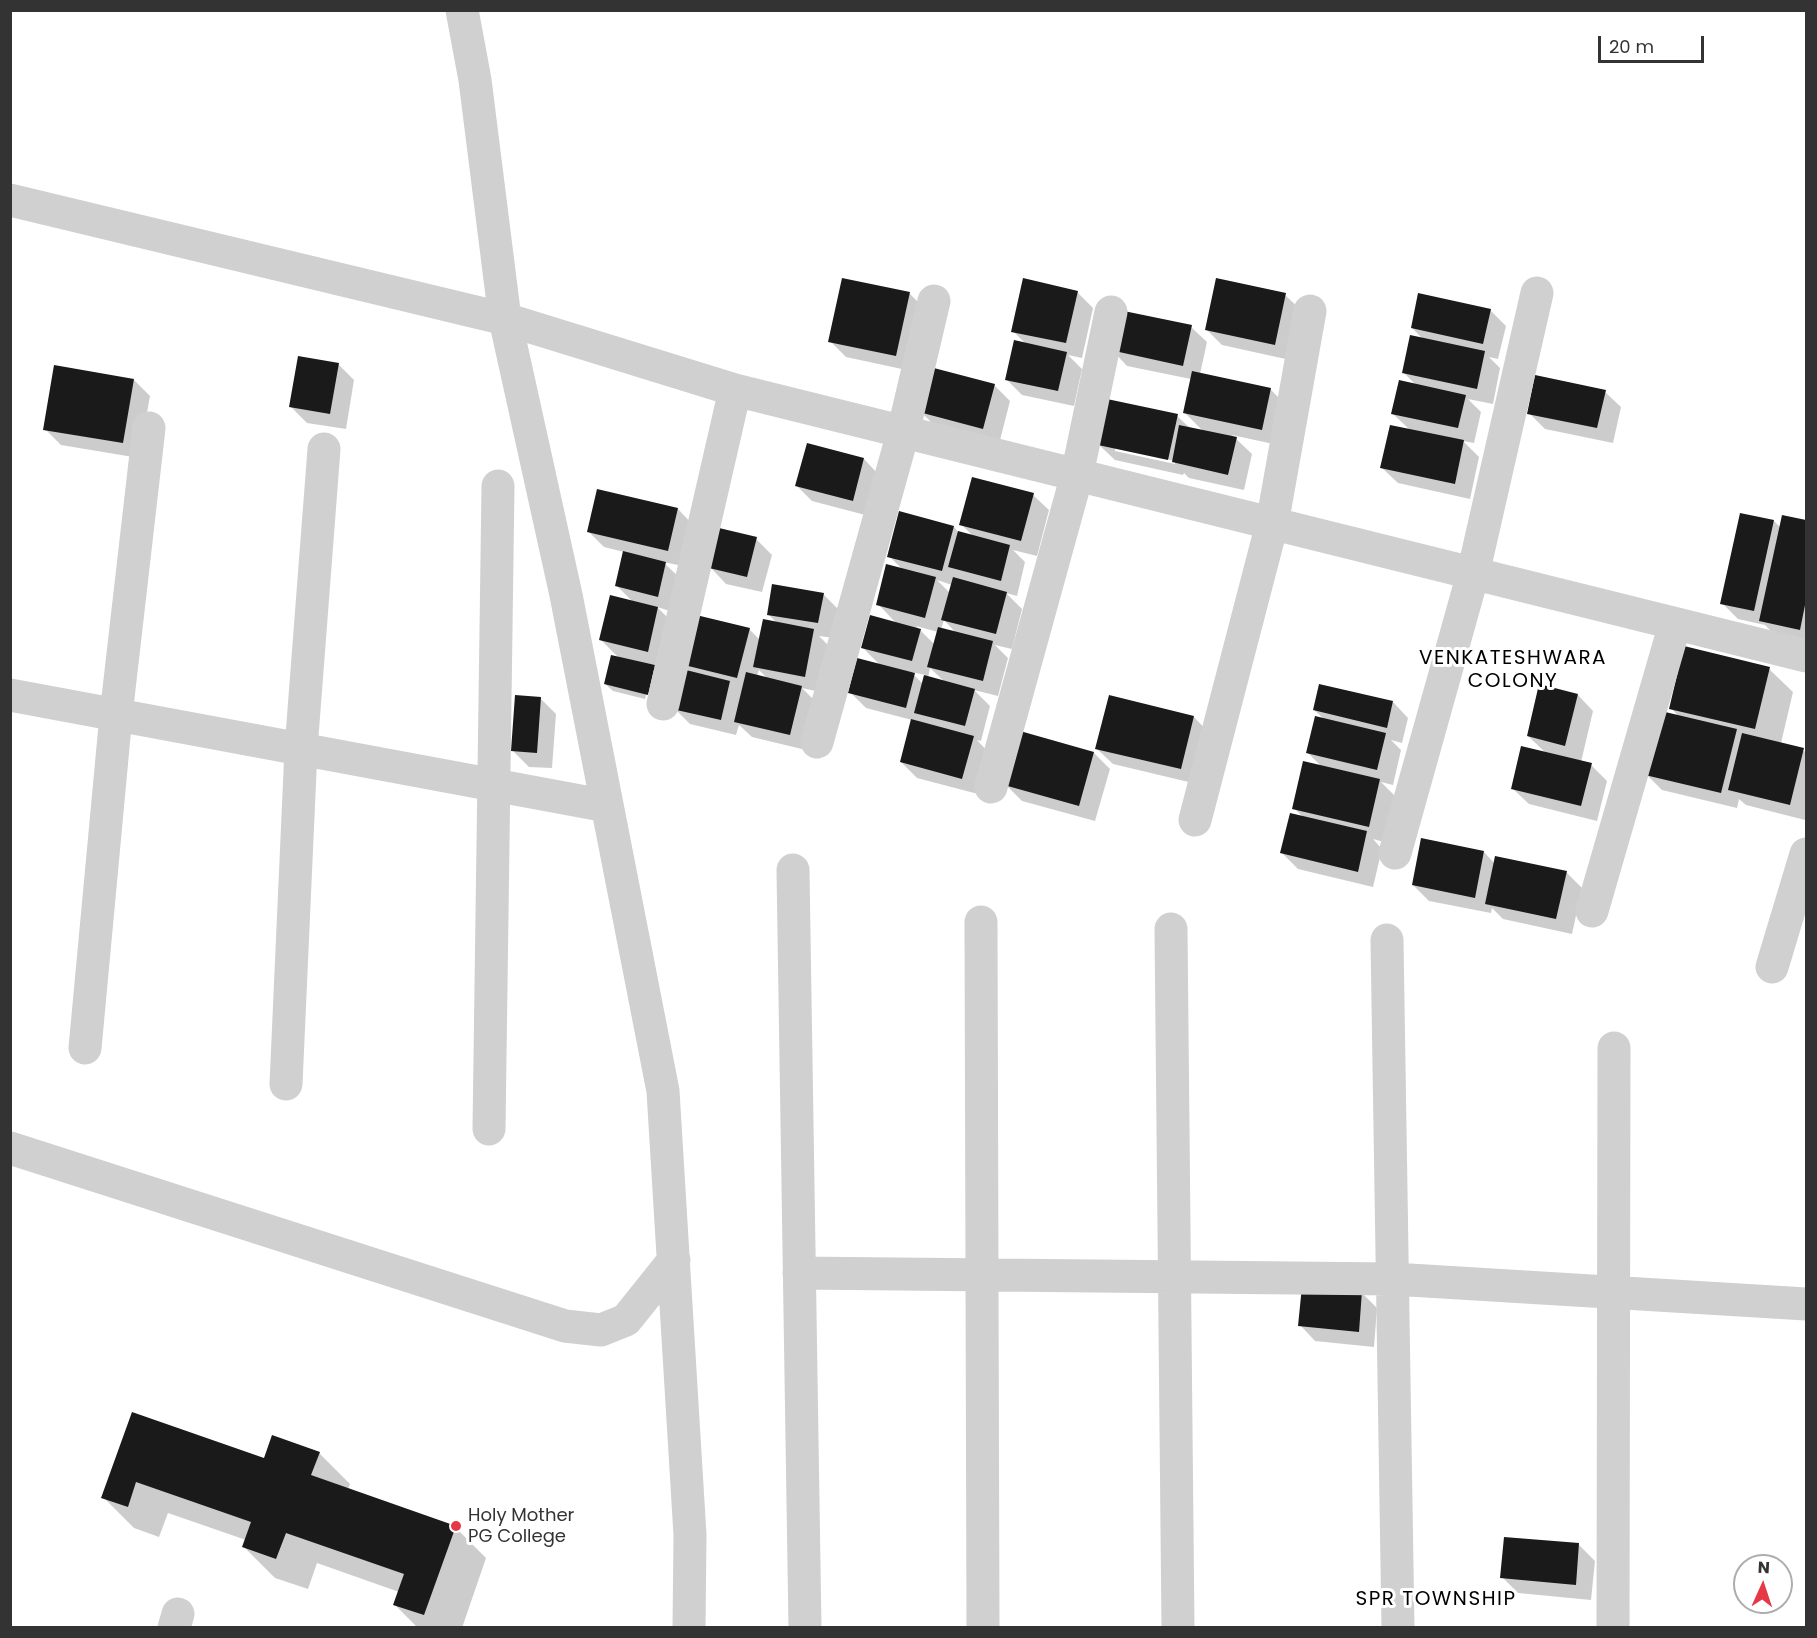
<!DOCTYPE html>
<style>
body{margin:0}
#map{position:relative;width:1817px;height:1638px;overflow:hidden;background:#fff;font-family:Poppins,sans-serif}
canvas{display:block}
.frame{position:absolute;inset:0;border:12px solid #333;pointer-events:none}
.north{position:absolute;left:1733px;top:1554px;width:60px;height:60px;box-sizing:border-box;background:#fff;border:2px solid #adadad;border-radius:50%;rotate:3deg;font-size:16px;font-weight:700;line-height:24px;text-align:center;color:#333}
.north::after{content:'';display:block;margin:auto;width:21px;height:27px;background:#e63946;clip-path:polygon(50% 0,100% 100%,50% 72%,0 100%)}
.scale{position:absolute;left:1598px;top:36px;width:106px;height:27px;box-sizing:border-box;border:3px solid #333;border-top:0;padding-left:8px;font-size:18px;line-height:21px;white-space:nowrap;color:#333;-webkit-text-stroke:4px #fff;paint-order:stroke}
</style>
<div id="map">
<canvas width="1817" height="1638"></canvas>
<div class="frame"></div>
<div class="north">N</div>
<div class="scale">20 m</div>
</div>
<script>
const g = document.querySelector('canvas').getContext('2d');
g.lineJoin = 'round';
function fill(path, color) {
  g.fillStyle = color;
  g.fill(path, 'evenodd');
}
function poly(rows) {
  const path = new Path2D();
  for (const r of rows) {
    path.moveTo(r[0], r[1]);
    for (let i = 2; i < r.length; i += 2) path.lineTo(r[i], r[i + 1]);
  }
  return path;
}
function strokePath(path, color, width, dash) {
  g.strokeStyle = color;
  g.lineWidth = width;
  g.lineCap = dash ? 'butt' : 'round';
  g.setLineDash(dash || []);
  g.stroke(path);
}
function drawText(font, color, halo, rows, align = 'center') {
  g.font = font + ' Poppins,sans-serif';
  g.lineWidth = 6;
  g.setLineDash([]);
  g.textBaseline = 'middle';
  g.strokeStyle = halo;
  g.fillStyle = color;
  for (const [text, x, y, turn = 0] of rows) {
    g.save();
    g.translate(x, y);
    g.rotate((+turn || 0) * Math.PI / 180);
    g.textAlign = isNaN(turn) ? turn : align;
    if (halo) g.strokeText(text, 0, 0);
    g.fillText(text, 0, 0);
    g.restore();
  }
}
const shadow = poly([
 [1077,292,1093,308,1082,358,1068,355,1082,369,1074,406,1022,395,1006,379,1027,345,1013,331],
 [909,293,925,309,911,371,846,357,830,341],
 [1285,295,1301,310,1290,360,1222,345,1207,330],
 [1490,310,1506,326,1498,359,1489,357,1500,368,1493,404,1468,399,1481,412,1474,443,1463,441,1479,457,1470,499,1398,483,1382,468,1410,430,1393,414,1416,385,1404,373,1424,340,1412,328],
 [1191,327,1207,342,1200,374,1270,389,1286,405,1278,445,1232,435,1252,454,1244,490,1189,478,1184,473,1183,475,1115,460,1099,445,1177,416,1191,429,1204,432,1184,412,1191,379,1127,366,1112,350],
 [1115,447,1175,461,1175,464,1115,451],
 [338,364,354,380,346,429,307,423,291,407],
 [134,380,150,396,139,458,61,445,45,429],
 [994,385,1010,401,999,444,936,427,920,411],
 [1605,392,1621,407,1613,443,1545,429,1529,413],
 [864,459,879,475,869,516,812,501,797,486],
 [1033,495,1049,510,1037,556,1013,550,1025,562,1017,596,1006,593,1022,609,1012,649,995,645,1008,658,998,696,974,690,990,706,981,741,977,740,989,753,978,794,917,778,901,762,912,720,866,708,850,692,881,666,862,647,897,624,878,604,903,570,889,556,954,527,959,533,973,536,961,524],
 [937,580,952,585,950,593],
 [944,620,956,633,941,629],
 [916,626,938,632,935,645],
 [930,668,945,682,928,678],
 [911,672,926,675,923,684],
 [678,509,693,525,683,566,663,562,681,579,673,612,657,607,674,624,663,667,652,664,662,674,652,670,645,699,613,691,605,684,619,658,601,640,634,603,617,586,624,552,604,547,589,532],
 [1783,517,1806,522,1806,643,1776,636,1765,625,1738,619,1722,603,1774,521,1781,528],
 [756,539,772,555,762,592,726,584,711,568],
 [823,594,839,610,834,638,819,636,829,646,820,692,802,688,817,703,806,750,752,737,739,725,736,735,690,724,674,708,691,673,682,664,749,629,760,640,777,623,768,614],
 [759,670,768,679,757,676],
 [1769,669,1793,692,1781,743,1806,752,1805,820,1746,805,1739,799,1737,808,1662,790,1647,775,1679,717,1671,708],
 [1578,695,1593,711,1581,762,1591,765,1607,781,1597,821,1529,804,1513,789,1547,754,1528,736],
 [540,698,556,714,552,768,529,767,513,751],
 [1393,702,1408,718,1402,743,1391,740,1401,750,1393,785,1381,782,1395,796,1384,842,1373,839,1382,849,1373,887,1298,869,1282,853,1303,817,1294,808,1322,767,1308,753,1324,719,1314,710],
 [1194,717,1209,733,1197,784,1113,764,1097,749],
 [1021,733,1094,753,1110,769,1095,821,1022,801,1006,785],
 [1422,840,1484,852,1495,864,1566,872,1582,888,1572,934,1503,919,1492,908,1491,913,1429,901,1413,885],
 [1362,1293,1377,1308,1374,1347,1315,1341,1300,1325],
 [132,1414,265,1460,319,1453,350,1484,348,1489,455,1527,486,1558,462,1628,418,1628,395,1605,399,1592,317,1563,308,1589,275,1578,244,1547,246,1540,168,1513,159,1537,134,1528,103,1497],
 [1579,1545,1595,1561,1591,1600,1518,1593,1502,1577]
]);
const building = poly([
 [842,278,910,292,896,356,828,342],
 [1023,278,1078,291,1066,343,1011,332],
 [1216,278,1286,293,1275,345,1205,330],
 [1418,293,1491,309,1483,344,1411,328],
 [1119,310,1192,325,1183,366,1110,350],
 [1410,335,1485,351,1477,389,1402,373],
 [1014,340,1067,352,1058,391,1005,380],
 [298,356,339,363,330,414,289,407],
 [54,365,134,379,123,443,43,430],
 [930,367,995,384,983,429,919,412],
 [1192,371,1271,388,1262,430,1183,413],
 [1535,375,1606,390,1597,428,1527,414],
 [1399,380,1466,395,1458,428,1391,414],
 [1107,399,1178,414,1168,460,1098,445],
 [1179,425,1237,437,1228,475,1172,462],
 [1390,425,1464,440,1455,484,1380,468],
 [807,443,864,458,853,501,795,486],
 [972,477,1034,493,1021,541,959,525],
 [597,489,678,508,668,551,587,532],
 [899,511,954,526,942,571,887,557],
 [1740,513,1774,520,1754,611,1720,604],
 [1782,515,1806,520,1806,600,1800,630,1759,621],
 [719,528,757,537,747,577,709,568],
 [958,531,1010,545,1001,581,948,567],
 [623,551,666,562,658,597,615,586],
 [886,564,936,577,925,618,876,605],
 [953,577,1007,592,996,634,941,620],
 [772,584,824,593,818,623,767,615],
 [610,595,658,607,648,652,599,640],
 [692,614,750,628,737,678,680,664],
 [870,615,921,629,912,661,861,648],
 [763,619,814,629,805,677,753,667],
 [938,627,993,641,983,681,927,667],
 [1684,646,1770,667,1755,729,1669,709],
 [611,655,655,665,648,695,604,684],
 [857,658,915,673,906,708,848,693],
 [682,669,730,681,721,720,672,709],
 [746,672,802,686,790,735,734,722],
 [924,675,975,689,965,726,914,713],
 [1319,684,1393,701,1387,728,1313,710],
 [1539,684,1578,694,1565,746,1527,736],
 [515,695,541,697,537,753,511,751],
 [1109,695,1194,716,1181,769,1095,749],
 [1661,711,1737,729,1721,793,1645,775],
 [1315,716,1386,733,1377,770,1306,753],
 [911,719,974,736,962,779,900,762],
 [1020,731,1094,752,1079,806,1004,785],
 [1742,733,1804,748,1790,805,1728,790],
 [1521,746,1592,763,1581,806,1511,789],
 [1303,761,1380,779,1369,827,1292,809],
 [1290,813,1367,831,1358,872,1280,853],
 [1421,838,1484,851,1475,898,1412,885],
 [1495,856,1567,871,1556,919,1485,904],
 [1302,1286,1362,1291,1359,1332,1298,1326],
 [132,1412,264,1458,272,1435,320,1452,311,1475,456,1526,424,1615,393,1605,404,1574,286,1533,276,1559,242,1547,251,1522,136,1482,128,1507,101,1498],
 [1504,1537,1579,1543,1576,1585,1500,1578]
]);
const street = poly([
 [462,10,475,80,505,319,566,595,663,1091,690,1535,689,1628],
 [10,200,505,319,735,390,1806,656],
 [10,695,607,806],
 [663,704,735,390],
 [817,742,903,433,934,301],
 [991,787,1077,475,1111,312],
 [1195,820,1272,524,1310,311],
 [1395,853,1473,574,1537,293],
 [793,870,805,1628],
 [1592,911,1675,624],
 [981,922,983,1628],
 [1171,929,1178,1628],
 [1387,940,1398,1628],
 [1772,967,1806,854],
 [85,1048,116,715,149,428],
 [286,1084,301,749,324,449],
 [489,1129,498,486],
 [10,1148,565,1326,601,1330,626,1320,674,1260],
 [799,1273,1393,1279,1806,1304],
 [174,1628,178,1614],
 [1613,1628,1614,1048]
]);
const markers = [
 [456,1526,6,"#e63946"]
];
const poiNames = [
 ["Holy Mother",468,1516],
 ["PG College",468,1537]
];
const neighbourhoodNames = [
 ["VENKATESHWARA",1513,659],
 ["COLONY",1513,682],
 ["SPR TOWNSHIP",1436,1600]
];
fill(shadow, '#0003');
fill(building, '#1a1a1a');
strokePath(street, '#d0d0d0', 33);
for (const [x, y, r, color] of markers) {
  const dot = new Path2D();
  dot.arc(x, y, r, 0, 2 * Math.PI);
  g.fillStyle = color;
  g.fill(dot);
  strokePath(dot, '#fff', 2);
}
drawText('18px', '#333', '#fff', poiNames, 'left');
g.letterSpacing = '1.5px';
drawText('20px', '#000', '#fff', neighbourhoodNames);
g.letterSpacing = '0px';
</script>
